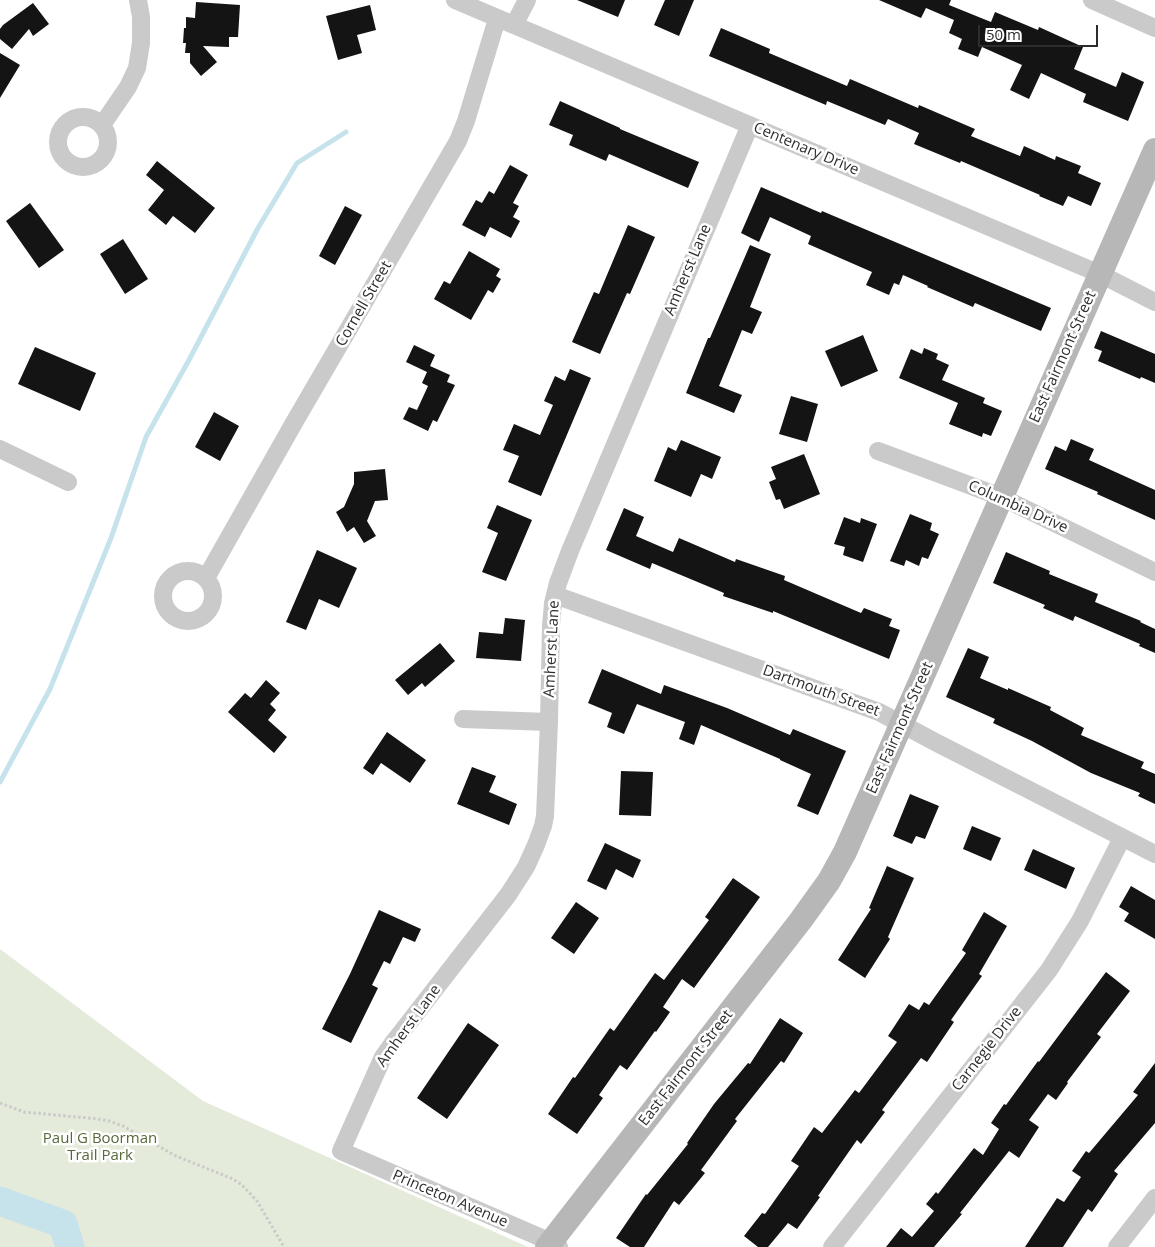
<!DOCTYPE html>
<style>
body{margin:0}
#map{position:relative;width:1155px;height:1247px;overflow:hidden;background:#fff;font-family:"Open Sans",sans-serif}
canvas{display:block}
.scale{position:absolute;left:978px;top:25px;width:120px;height:22px;box-sizing:border-box;border:2px solid #2d2d2d;border-top:0;padding-left:6px;font-size:15px;line-height:18px;white-space:nowrap;color:#2d2d2d;-webkit-text-stroke:4px #fff;paint-order:stroke}
</style>
<div id="map">
<canvas width="1155" height="1247"></canvas>
<div class="scale">50 m</div>
</div>
<script>
const g = document.querySelector('canvas').getContext('2d');
g.lineJoin = 'round';
function fill(path, color) {
  g.fillStyle = color;
  g.fill(path, 'evenodd');
}
function poly(rows) {
  const path = new Path2D();
  for (const r of rows) {
    if (r.length === 3) {
      path.moveTo(r[0] + r[2], r[1]);
      path.arc(r[0], r[1], r[2], 0, 2 * Math.PI);
      continue;
    }
    path.moveTo(r[0], r[1]);
    for (let i = 2; i < r.length; i += 2) path.lineTo(r[i], r[i + 1]);
  }
  return path;
}
function strokePath(path, color, width, dash) {
  g.strokeStyle = color;
  g.lineWidth = width;
  g.lineCap = dash ? 'butt' : 'round';
  g.setLineDash(dash || []);
  g.stroke(path);
}
function drawText(font, color, halo, rows, align = 'center') {
  g.font = font + ' "Open Sans",sans-serif';
  g.lineWidth = 5;
  g.setLineDash([]);
  g.textBaseline = 'middle';
  g.strokeStyle = halo;
  g.fillStyle = color;
  for (const [text, x, y, turn = 0] of rows) {
    g.save();
    g.translate(x, y);
    g.rotate((+turn || 0) * Math.PI / 180);
    g.textAlign = isNaN(turn) ? turn : align;
    if (halo) g.strokeText(text, 0, 0);
    g.fillText(text, 0, 0);
    g.restore();
  }
}
const green = poly([
 [0,949,203,1101,528,1247,0,1247]
]);
const stream = poly([
 [0,782,50,689,111,538,146,437,189,360,258,228,297,163,346,132]
]);
const river = poly([
 [0,1201,63,1224,70,1247]
]);
const building = poly([
 [577,0,625,0,618,17],
 [665,0,694,0,679,36,654,25],
 [879,0,951,0,949,5,991,22,995,12,1038,30,1039,27,1083,47,1074,69,1116,87,1122,72,1144,82,1128,121,1083,102,1086,94,1041,73,1029,99,1010,90,1022,65,982,47,978,57,958,49,962,39,949,33,954,20,926,8,921,18],
 [196,2,240,5,238,37,229,37,229,47,203,46,217,62,201,76,190,63,190,53,185,53,186,43,183,43,184,28,186,28,186,17,195,18],
 [33,3,49,24,33,36,29,29,12,49,0,39,0,29,3,25],
 [370,5,376,30,357,35,362,53,338,60,326,16],
 [721,28,770,49,769,53,847,86,850,79,918,108,919,105,975,129,971,136,1020,156,1024,146,1055,160,1056,156,1081,166,1078,173,1101,183,1091,206,1068,196,1063,206,1039,196,1040,195,961,161,960,163,914,144,919,133,888,119,885,125,827,101,826,105,709,56],
 [0,53,20,65,0,98],
 [560,101,620,128,620,129,699,162,688,188,609,154,606,161,569,145,573,135,549,125],
 [157,161,215,208,195,233,173,216,166,225,148,210,164,190,146,175],
 [510,165,528,175,513,203,519,206,513,217,520,221,511,238,490,227,485,237,462,225,476,200,482,203,489,191,494,194],
 [761,187,821,213,822,211,1051,308,1041,331,975,303,973,307,927,287,928,286,903,275,899,285,894,283,889,295,866,285,872,272,808,244,811,236,770,217,759,242,741,233],
 [30,203,64,250,39,268,6,221],
 [345,206,362,215,335,265,319,256],
 [628,225,655,237,630,294,627,293,600,354,572,342,594,292,599,294],
 [123,239,148,279,125,294,100,254],
 [750,245,771,254,750,307,762,312,752,334,742,330,719,386,742,395,734,413,686,393,708,338,710,338],
 [469,251,500,269,496,276,501,279,493,293,488,290,471,320,434,299,444,281,450,284],
 [1101,331,1155,354,1155,383,1141,377,1140,379,1098,361,1102,351,1094,348],
 [863,335,878,371,841,387,825,351],
 [414,345,435,355,430,366,450,375,447,382,455,385,437,422,433,420,428,431,403,419,409,407,417,410,428,386,422,383,427,372,406,362],
 [35,347,96,373,80,411,18,384],
 [924,348,938,354,936,359,949,365,942,380,985,398,983,403,1002,411,991,436,983,433,982,437,949,424,958,403,899,378,911,349,922,354],
 [570,369,591,378,541,496,508,482,519,456,503,450,514,424,540,435,553,405,544,401,555,376,565,381],
 [791,396,818,404,807,442,779,434],
 [214,412,239,426,220,461,195,447],
 [1071,439,1094,449,1089,460,1155,490,1155,520,1097,494,1098,492,1045,469,1055,446,1066,451],
 [681,440,721,457,712,479,701,474,691,497,654,481,668,447,676,451],
 [804,454,820,494,784,509,780,499,776,500,769,482,776,479,771,467],
 [385,469,388,500,375,501,367,521,376,536,364,543,354,527,347,532,336,512,344,507,354,484,354,472],
 [497,505,532,520,506,581,482,572,498,533,487,528],
 [624,508,644,517,636,536,673,552,679,538,735,562,736,559,785,576,784,580,861,613,864,608,892,619,889,626,900,630,889,659,773,611,773,613,723,596,724,593,652,563,650,569,606,550],
 [910,514,932,523,930,530,939,534,928,559,922,557,919,566,906,560,904,566,890,561],
 [844,517,860,523,861,518,877,524,863,562,843,555,845,547,834,544],
 [317,550,357,568,339,608,319,599,306,630,286,622],
 [1006,552,1050,571,1049,574,1098,594,1095,602,1141,621,1140,622,1155,629,1155,653,1139,646,1140,644,1075,616,1073,621,1043,608,1045,605,993,583],
 [505,618,525,620,521,661,476,658,479,632,503,634],
 [440,643,455,661,425,687,422,683,408,695,395,680],
 [968,648,989,657,980,678,1008,690,1008,688,1051,707,1050,710,1084,728,1081,735,1144,762,1141,768,1155,774,1155,804,1138,796,1140,793,1091,773,1032,741,993,723,995,719,946,697],
 [602,669,661,694,664,685,727,708,790,735,793,729,846,751,818,815,797,806,811,774,780,760,780,759,701,725,694,745,679,739,685,722,637,704,624,734,607,727,612,713,588,703],
 [266,680,280,693,270,704,276,710,268,720,287,737,274,753,228,712,245,693,251,698],
 [387,732,426,760,410,783,381,763,373,775,363,768],
 [472,767,496,776,489,792,517,804,509,825,457,804],
 [621,771,653,772,651,816,619,815],
 [910,794,939,806,925,839,916,836,912,844,893,836],
 [972,826,1001,838,991,861,963,849],
 [605,843,641,860,633,878,616,869,606,890,587,881],
 [1033,849,1075,868,1066,889,1024,870],
 [887,866,914,878,888,937,890,939,865,978,838,960,871,909,869,908],
 [733,878,760,897,732,936,694,988,682,979,663,1007,670,1012,656,1032,655,1031,627,1070,620,1065,599,1095,603,1098,577,1134,548,1114,573,1077,575,1078,610,1028,614,1031,655,973,664,980,709,920,705,917],
 [1131,886,1155,900,1155,939,1124,921,1129,913,1119,907],
 [576,902,599,918,574,954,551,938],
 [379,910,421,929,415,942,403,937,390,964,384,961,372,985,378,988,351,1043,322,1029,350,974],
 [984,912,1007,926,979,974,982,976,951,1020,954,1022,927,1062,921,1058,882,1110,885,1112,861,1144,857,1140,818,1196,820,1197,797,1229,788,1223,768,1247,758,1247,744,1236,762,1213,765,1214,799,1166,791,1161,814,1127,822,1133,855,1090,859,1093,897,1042,888,1036,909,1004,919,1010,924,1002,929,1005,966,953,962,950],
 [1106,972,1130,991,1097,1034,1101,1037,1067,1082,1068,1083,1056,1100,1048,1094,1029,1120,1039,1127,1019,1158,1009,1151,960,1213,962,1214,934,1247,886,1247,901,1228,912,1237,934,1211,926,1204,936,1192,938,1194,974,1148,983,1155,999,1129,991,1123,1004,1104,1006,1105,1038,1061,1039,1062],
 [780,1018,803,1033,784,1063,781,1061,735,1119,737,1121,701,1170,705,1173,679,1205,674,1201,644,1247,630,1247,616,1238,646,1194,647,1195,688,1144,687,1143,714,1104,748,1063,750,1064],
 [468,1023,499,1045,447,1119,417,1098],
 [1155,1063,1155,1123,1114,1171,1118,1174,1092,1212,1088,1209,1063,1247,1025,1247,1057,1198,1064,1202,1081,1177,1072,1171,1086,1151,1089,1153,1138,1095,1133,1092]
]);
const path = poly([
 [0,1103,24,1112,98,1119,109,1121,123,1126,176,1156,233,1179,242,1185,257,1201,284,1247]
]);
const street = poly([
 [455,0,1100,274,1155,302],
 [1092,0,1155,28],
 [514,25,527,0],
 [83,142,25],
 [102,125,128,87,137,68,141,43,141,17,138,0],
 [0,449,68,482],
 [878,451,1001,497,1155,572],
 [188,596,25],
 [206,578,295,421,458,141,466,121,497,19],
 [555,595,879,712,937,743,1155,854],
 [463,719,549,722],
 [559,1247,551,1242,341,1151,383,1057,393,1043,508,895,526,867,536,845,543,826,545,816,549,722,551,626,553,603,558,583,570,551,750,125],
 [832,1247,1049,970,1080,921,1122,838],
 [1117,1247,1155,1198]
]);
const secondary = poly([
 [547,1247,801,920,829,881,845,852,1155,150]
]);
const streetNames = [
 ["Centenary Drive",806,149,23],
 ["Amherst Lane",688,270,-67],
 ["Cornell Street",364,304,-60],
 ["East Fairmont Street",1063,357,-66],
 ["Columbia Drive",1018,507,24],
 ["Amherst Lane",552,649,-87],
 ["Dartmouth Street",821,691,20],
 ["East Fairmont Street",900,728,-66],
 ["Amherst Lane",409,1026,-54],
 ["Carnegie Drive",987,1049,-52],
 ["East Fairmont Street",686,1068,-52],
 ["Princeton Avenue",450,1199,23]
];
const parkNames = [
 ["Paul G Boorman",100,1139],
 ["Trail Park",100,1156]
];
fill(green, '#e5ebda');
strokePath(stream, '#c6e2eb', 5);
strokePath(river, '#c6e2eb', 29);
fill(building, '#141414');
strokePath(path, '#cacaca', 3, [2.5, 2.5]);
strokePath(street, '#cacaca', 18);
strokePath(secondary, '#b7b7b7', 24);
drawText('15px', '#2d2d2d', '#fff', streetNames);
drawText('15px', '#57693a', '#fff', parkNames);
</script>
